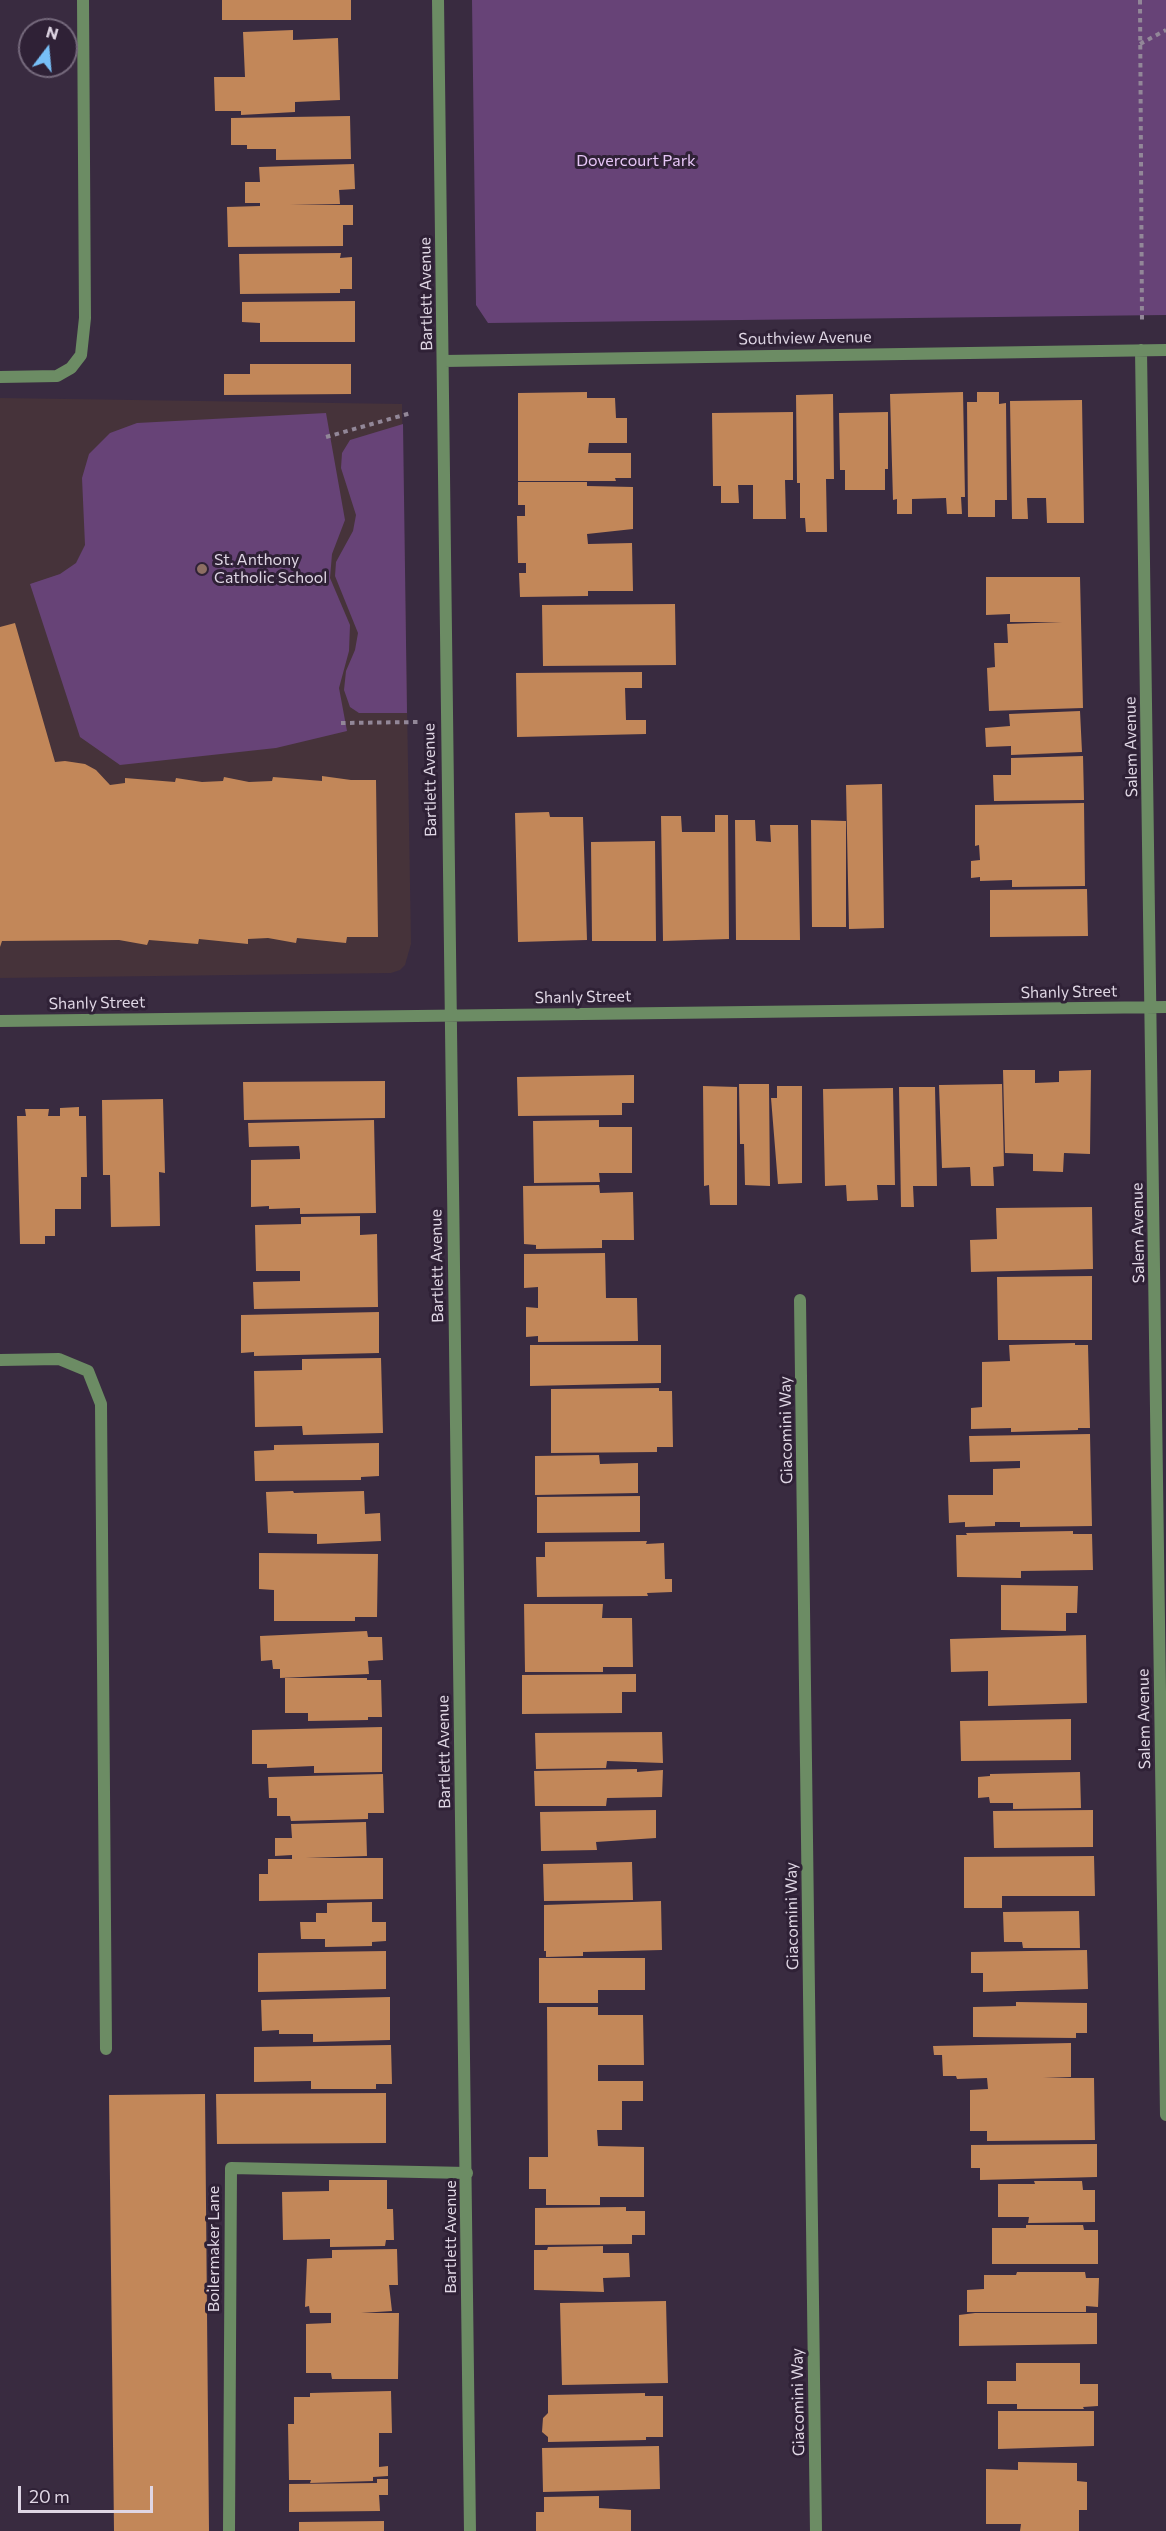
<!DOCTYPE html>
<style>
body{margin:0}
#map{position:relative;width:1166px;height:2531px;overflow:hidden;background:#392b40;font-family:Commissioner,sans-serif}
canvas{display:block}
.north{position:absolute;left:18px;top:18px;width:60px;height:60px;box-sizing:border-box;background:#2f2136;border:2px solid #75697c;border-radius:50%;rotate:16deg;font-size:16px;font-weight:700;line-height:24px;text-align:center;color:#dfd6e4}
.north::after{content:'';display:block;margin:auto;width:21px;height:27px;background:#77bff7;clip-path:polygon(50% 0,100% 100%,50% 72%,0 100%)}
.scale{position:absolute;left:18px;top:2486px;width:135px;height:27px;box-sizing:border-box;border:3px solid #dfd6e4;border-top:0;padding-left:8px;font-size:18px;line-height:21px;white-space:nowrap;color:#dfd6e4;-webkit-text-stroke:4px #2f2136;paint-order:stroke}
</style>
<div id="map">
<canvas width="1166" height="2531"></canvas>
<div class="north">N</div>
<div class="scale">20 m</div>
</div>
<script>
const g = document.querySelector('canvas').getContext('2d');
g.lineJoin = 'round';
function fill(path, color) {
  g.fillStyle = color;
  g.fill(path, 'evenodd');
}
function poly(rows) {
  const path = new Path2D();
  for (const r of rows) {
    path.moveTo(r[0], r[1]);
    for (let i = 2; i < r.length; i += 2) path.lineTo(r[i], r[i + 1]);
  }
  return path;
}
function strokePath(path, color, width, dash) {
  g.strokeStyle = color;
  g.lineWidth = width;
  g.lineCap = dash ? 'butt' : 'round';
  g.setLineDash(dash || []);
  g.stroke(path);
}
function drawText(font, color, halo, rows, align = 'center') {
  g.font = font + ' Commissioner,sans-serif';
  g.lineWidth = 6;
  g.setLineDash([]);
  g.textBaseline = 'middle';
  g.strokeStyle = halo;
  g.fillStyle = color;
  for (const [text, x, y, turn = 0] of rows) {
    g.save();
    g.translate(x, y);
    g.rotate((+turn || 0) * Math.PI / 180);
    g.textAlign = isNaN(turn) ? turn : align;
    if (halo) g.strokeText(text, 0, 0);
    g.fillText(text, 0, 0);
    g.restore();
  }
}
const education = poly([
 [0,398,402,404,411,944,405,965,400,970,391,973,0,978]
]);
const green = poly([
 [472,0,1166,0,1166,315,488,323,476,305],
 [326,413,345,520,332,554,330,578,350,625,349,651,339,688,347,731,276,748,120,765,80,737,30,584,60,574,76,563,85,545,82,478,89,454,110,433,137,423],
 [403,424,407,713,359,713,350,707,344,690,346,671,355,650,358,633,335,576,336,562,353,531,356,515,341,468,342,453,350,440]
]);
const building = poly([
 [222,0,351,0,351,20,222,20],
 [293,30,293,40,338,38,340,100,295,102,295,112,241,115,241,111,215,111,214,77,245,77,243,32],
 [350,116,351,159,276,160,276,149,247,149,247,145,231,145,231,118],
 [354,164,355,189,339,190,340,204,290,205,353,205,353,225,343,225,343,246,228,247,227,207,260,206,260,203,245,203,245,182,260,182,259,167],
 [341,253,340,258,352,257,352,289,340,289,340,293,240,294,239,254],
 [355,301,355,342,260,342,260,323,242,322,242,302],
 [250,364,351,364,351,394,224,395,224,374,250,374],
 [587,392,587,398,615,398,616,418,627,418,627,443,589,443,588,453,631,453,631,478,615,478,616,481,518,481,518,393],
 [963,392,965,497,961,497,962,514,947,514,946,498,912,499,912,514,897,514,897,499,893,500,890,394],
 [977,392,999,392,999,404,1006,403,1007,500,995,500,995,517,968,517,967,402,977,402],
 [833,394,834,479,826,479,827,532,806,532,805,518,800,518,800,483,797,483,796,395],
 [1082,400,1084,523,1047,523,1046,498,1027,498,1028,519,1012,519,1010,401],
 [793,412,793,480,785,480,786,519,753,519,753,485,738,485,739,503,721,503,721,486,713,486,712,413],
 [888,412,888,469,885,469,885,490,845,490,845,470,840,470,839,413],
 [518,482,587,482,587,486,633,487,633,529,587,534,588,544,632,543,633,591,588,591,588,596,520,597,519,573,526,573,526,563,518,563,517,516,525,516,525,505,518,505],
 [986,577,1080,577,1083,708,989,711,987,668,995,667,994,643,1008,643,1007,624,1062,622,1010,622,1010,614,986,615],
 [675,604,676,665,543,666,542,605],
 [15,623,55,762,65,761,85,764,96,770,110,785,125,783,125,778,175,782,176,778,202,782,223,781,224,777,249,782,272,781,273,777,322,781,322,776,351,780,376,780,378,937,347,937,346,943,297,938,296,943,268,938,248,939,248,944,199,939,198,944,149,940,147,945,119,940,2,941,0,947,0,627],
 [642,672,642,688,625,688,626,720,646,720,646,734,517,737,516,673],
 [1080,711,1082,752,1011,755,1011,746,986,747,985,728,1010,726,1009,714],
 [1083,756,1084,800,994,801,993,775,1011,775,1011,758],
 [882,784,884,928,849,929,846,785],
 [1084,803,1085,886,1012,887,1012,880,980,881,980,877,971,878,971,861,980,860,979,845,975,846,975,805],
 [549,812,550,817,583,817,587,940,518,942,515,813],
 [715,815,728,815,729,939,663,941,661,816,681,816,682,832,715,832],
 [735,820,755,820,756,841,771,842,770,825,798,825,800,940,736,940],
 [811,820,846,821,846,927,812,927],
 [655,841,656,941,592,941,591,842],
 [1087,889,1088,936,990,937,990,890],
 [1003,1070,1035,1070,1035,1083,1059,1082,1059,1071,1091,1070,1090,1154,1064,1153,1063,1172,1033,1171,1033,1154,1005,1153],
 [634,1075,634,1103,622,1103,622,1115,518,1116,517,1077],
 [385,1081,385,1118,244,1120,243,1082],
 [739,1084,769,1084,770,1186,745,1185,744,1144,740,1144],
 [1002,1084,1004,1166,993,1167,994,1186,971,1186,970,1167,942,1168,939,1085],
 [703,1086,737,1087,737,1205,710,1205,709,1185,704,1186],
 [777,1086,802,1086,802,1183,778,1184,771,1098,777,1098],
 [899,1087,935,1087,937,1186,913,1186,914,1207,901,1207],
 [893,1088,895,1185,877,1185,878,1200,847,1201,846,1185,825,1186,823,1089],
 [163,1099,165,1173,159,1172,160,1226,111,1227,110,1175,103,1175,102,1100],
 [79,1107,79,1116,86,1116,87,1177,81,1177,81,1209,55,1209,55,1236,45,1236,45,1244,20,1244,17,1116,26,1116,25,1109,49,1109,48,1116,60,1116,60,1108],
 [374,1120,376,1213,300,1214,300,1208,269,1209,269,1206,251,1207,251,1160,300,1159,300,1154,299,1146,249,1147,248,1123],
 [599,1120,599,1127,632,1127,632,1173,599,1173,600,1182,534,1183,533,1121],
 [599,1185,600,1193,633,1192,634,1240,602,1240,602,1248,536,1249,536,1245,524,1244,523,1186],
 [1092,1207,1093,1269,971,1272,970,1240,997,1239,996,1208],
 [360,1216,360,1235,377,1234,378,1307,254,1309,253,1282,300,1281,300,1271,256,1271,255,1225,301,1224,301,1217],
 [605,1253,606,1298,637,1298,638,1341,538,1342,538,1336,526,1337,526,1307,538,1308,538,1287,524,1288,524,1254],
 [1092,1276,1092,1340,998,1340,997,1277],
 [379,1312,379,1353,254,1356,254,1352,241,1353,241,1315],
 [1075,1343,1075,1345,1088,1345,1090,1428,1078,1428,1078,1430,1011,1432,1011,1428,971,1429,971,1408,982,1407,982,1362,1010,1361,1009,1345],
 [530,1345,661,1345,661,1383,530,1386],
 [381,1358,383,1433,303,1435,302,1426,255,1427,254,1371,302,1370,302,1359],
 [659,1388,659,1391,672,1391,673,1447,657,1447,657,1452,551,1453,551,1389],
 [1090,1434,1092,1526,1020,1527,1020,1522,995,1522,995,1526,965,1527,965,1522,949,1523,948,1495,993,1495,993,1469,1020,1468,1020,1461,970,1462,969,1436],
 [379,1443,379,1476,361,1477,361,1480,255,1481,254,1451,274,1450,274,1445],
 [599,1455,600,1464,638,1463,638,1493,535,1495,535,1456],
 [293,1491,294,1493,364,1491,365,1514,380,1513,381,1541,317,1544,317,1534,268,1533,266,1492],
 [640,1496,640,1532,537,1533,537,1497],
 [1073,1531,1073,1534,1092,1534,1093,1570,1021,1571,1021,1578,957,1577,956,1535,967,1535,966,1533],
 [647,1541,646,1544,664,1543,665,1579,672,1579,672,1592,647,1593,648,1596,537,1597,536,1557,545,1557,545,1542],
 [259,1553,378,1554,377,1617,355,1617,355,1621,274,1621,274,1590,259,1589],
 [1001,1585,1078,1586,1077,1613,1066,1613,1066,1631,1001,1630],
 [524,1604,603,1604,602,1618,632,1618,633,1667,603,1667,603,1672,525,1672],
 [367,1631,368,1637,382,1637,383,1660,368,1661,369,1674,280,1678,280,1669,273,1669,272,1660,261,1661,260,1636],
 [1086,1635,1087,1703,988,1706,988,1671,951,1672,950,1639],
 [636,1674,636,1692,622,1692,622,1713,522,1714,522,1675],
 [285,1678,367,1678,367,1680,381,1680,382,1717,368,1717,368,1720,308,1721,308,1713,285,1713],
 [1071,1719,1071,1760,961,1761,960,1721],
 [382,1727,382,1772,314,1773,314,1766,267,1768,267,1764,252,1764,252,1730],
 [662,1732,663,1763,607,1761,606,1768,536,1769,535,1733],
 [637,1769,637,1772,663,1770,662,1797,607,1798,606,1806,535,1806,534,1771],
 [1080,1772,1081,1808,1013,1809,1013,1803,990,1803,989,1797,978,1798,978,1777,990,1776,990,1774],
 [383,1774,384,1813,368,1813,368,1819,291,1821,290,1816,277,1816,277,1798,269,1798,268,1777],
 [656,1810,656,1838,596,1842,597,1850,541,1851,540,1812],
 [1093,1810,1093,1847,994,1848,993,1811],
 [366,1822,367,1856,306,1858,383,1858,383,1899,259,1901,259,1874,268,1874,268,1859,292,1859,292,1855,275,1856,275,1838,292,1838,291,1824],
 [1094,1856,1095,1896,1002,1896,1002,1908,964,1908,964,1857],
 [632,1862,633,1900,544,1901,543,1864],
 [661,1901,662,1950,583,1952,583,1956,546,1957,546,1951,544,1951,544,1905],
 [372,1902,372,1922,386,1922,386,1941,372,1942,372,1946,325,1947,325,1939,301,1939,300,1922,316,1922,316,1913,327,1913,327,1903],
 [1079,1911,1080,1948,1023,1948,1022,1942,1004,1942,1003,1912],
 [1087,1950,1088,1989,983,1992,983,1973,971,1973,971,1952],
 [386,1951,386,1989,258,1992,258,1953],
 [539,1958,645,1958,645,1990,598,1990,598,2003,539,2003],
 [390,1997,390,2040,313,2042,313,2034,279,2034,279,2030,262,2031,261,2000],
 [1016,2002,1087,2003,1087,2033,1076,2033,1076,2038,973,2037,973,2007,1016,2006],
 [547,2007,598,2007,598,2015,643,2015,644,2065,598,2065,598,2081,643,2081,643,2101,622,2101,622,2130,597,2130,598,2146,644,2147,644,2197,600,2197,600,2205,546,2205,546,2189,529,2189,529,2157,548,2157],
 [1071,2043,1071,2077,1043,2078,1094,2078,1095,2140,987,2141,987,2131,970,2131,970,2090,988,2089,987,2078,957,2079,956,2076,943,2076,942,2055,934,2055,933,2046],
 [391,2045,392,2084,376,2084,376,2089,311,2089,311,2081,254,2082,254,2047],
 [386,2093,386,2143,217,2144,216,2094],
 [205,2094,209,2531,114,2531,109,2095],
 [1097,2144,1097,2177,980,2180,980,2168,971,2168,971,2145],
 [329,2180,387,2180,387,2209,393,2209,394,2240,386,2240,385,2246,330,2247,330,2239,283,2240,282,2192,329,2191],
 [1034,2181,1082,2181,1083,2190,1095,2190,1095,2222,1028,2223,1029,2217,998,2217,998,2184,1035,2184],
 [626,2207,626,2211,645,2211,645,2235,632,2235,632,2244,535,2245,535,2208],
 [1026,2225,1083,2225,1084,2230,1098,2230,1098,2264,992,2264,992,2228,1026,2228],
 [603,2246,603,2253,629,2253,630,2277,603,2278,604,2292,534,2290,534,2250,547,2250,548,2247],
 [397,2249,398,2285,389,2285,392,2311,361,2313,399,2313,398,2379,332,2379,331,2373,306,2373,306,2324,331,2323,331,2313,310,2313,309,2306,305,2307,307,2259,332,2258,332,2250],
 [1017,2272,1085,2272,1086,2278,1099,2278,1098,2307,1086,2306,1086,2312,967,2312,967,2290,984,2289,984,2275,1016,2275],
 [666,2301,668,2383,562,2385,560,2303],
 [975,2313,1097,2313,1097,2344,959,2346,959,2315],
 [1016,2363,1080,2363,1080,2384,1098,2384,1098,2406,1083,2407,1084,2409,1017,2409,1017,2404,987,2404,987,2381,1016,2381],
 [391,2391,392,2433,379,2433,379,2467,388,2466,388,2476,373,2477,373,2481,310,2483,311,2480,289,2480,288,2424,294,2424,294,2397,310,2397,310,2393],
 [645,2393,645,2396,663,2396,663,2437,646,2437,646,2440,548,2442,548,2437,542,2432,543,2418,548,2413,548,2395],
 [998,2411,1094,2411,1094,2446,998,2449],
 [659,2446,660,2489,543,2492,542,2448],
 [1018,2462,1077,2463,1077,2481,1087,2482,1087,2510,1079,2510,1079,2531,1020,2531,1021,2524,986,2524,986,2469,1018,2470],
 [377,2479,388,2479,388,2495,379,2495,380,2511,289,2512,289,2484,377,2483],
 [599,2496,599,2508,631,2510,631,2531,536,2531,536,2512,544,2512,544,2497],
 [384,2521,384,2531,299,2531,299,2522]
]);
const path = poly([
 [1140,0,1142,320],
 [1140,44,1166,30],
 [326,437,411,413],
 [341,723,419,722]
]);
const service = poly([
 [0,377,57,376,71,368,81,355,85,318,83,0],
 [800,1300,816,2531],
 [0,1360,59,1359,88,1371,101,1404,106,2049],
 [229,2531,231,2168,467,2173]
]);
const minor = poly([
 [438,0,470,2531],
 [1141,350,1166,2115],
 [444,361,1166,350],
 [0,1021,1166,1007]
]);
const markers = [
 [202,569,6,"#8d6e63"]
];
const parkNames = [
 ["Dovercourt Park",636,161]
];
const streetNames = [
 ["Bartlett Avenue",426,294,-91],
 ["Southview Avenue",805,338,-1],
 ["Salem Avenue",1131,747,-91],
 ["Bartlett Avenue",430,780,-91],
 ["Shanly Street",1069,992,-1],
 ["Shanly Street",583,997,-1],
 ["Shanly Street",97,1003,-1],
 ["Salem Avenue",1138,1233,-91],
 ["Bartlett Avenue",437,1266,-91],
 ["Giacomini Way",786,1430,-91],
 ["Salem Avenue",1144,1719,-91],
 ["Bartlett Avenue",444,1752,-91],
 ["Giacomini Way",792,1916,-91],
 ["Bartlett Avenue",451,2237,-90],
 ["Boilermaker Lane",214,2249,-90],
 ["Giacomini Way",798,2402,-91]
];
const poiNames = [
 ["St. Anthony",214,560],
 ["Catholic School",214,578]
];
fill(education, '#46333a');
fill(green, '#674377');
fill(building, '#c28759');
strokePath(path, '#928798', 4, [4.5, 4.5]);
strokePath(service, '#6c8c64', 12);
strokePath(minor, '#6c8c64', 12);
for (const [x, y, r, color] of markers) {
  const dot = new Path2D();
  dot.arc(x, y, r, 0, 2 * Math.PI);
  g.fillStyle = color;
  g.fill(dot);
  strokePath(dot, '#2f2136', 2);
}
drawText('16px', '#e6c5f6', '#2f2136', parkNames);
drawText('16px', '#dfd6e4', '#2f2136', streetNames);
drawText('16px', '#dfd6e4', '#2f2136', poiNames, 'left');
</script>
